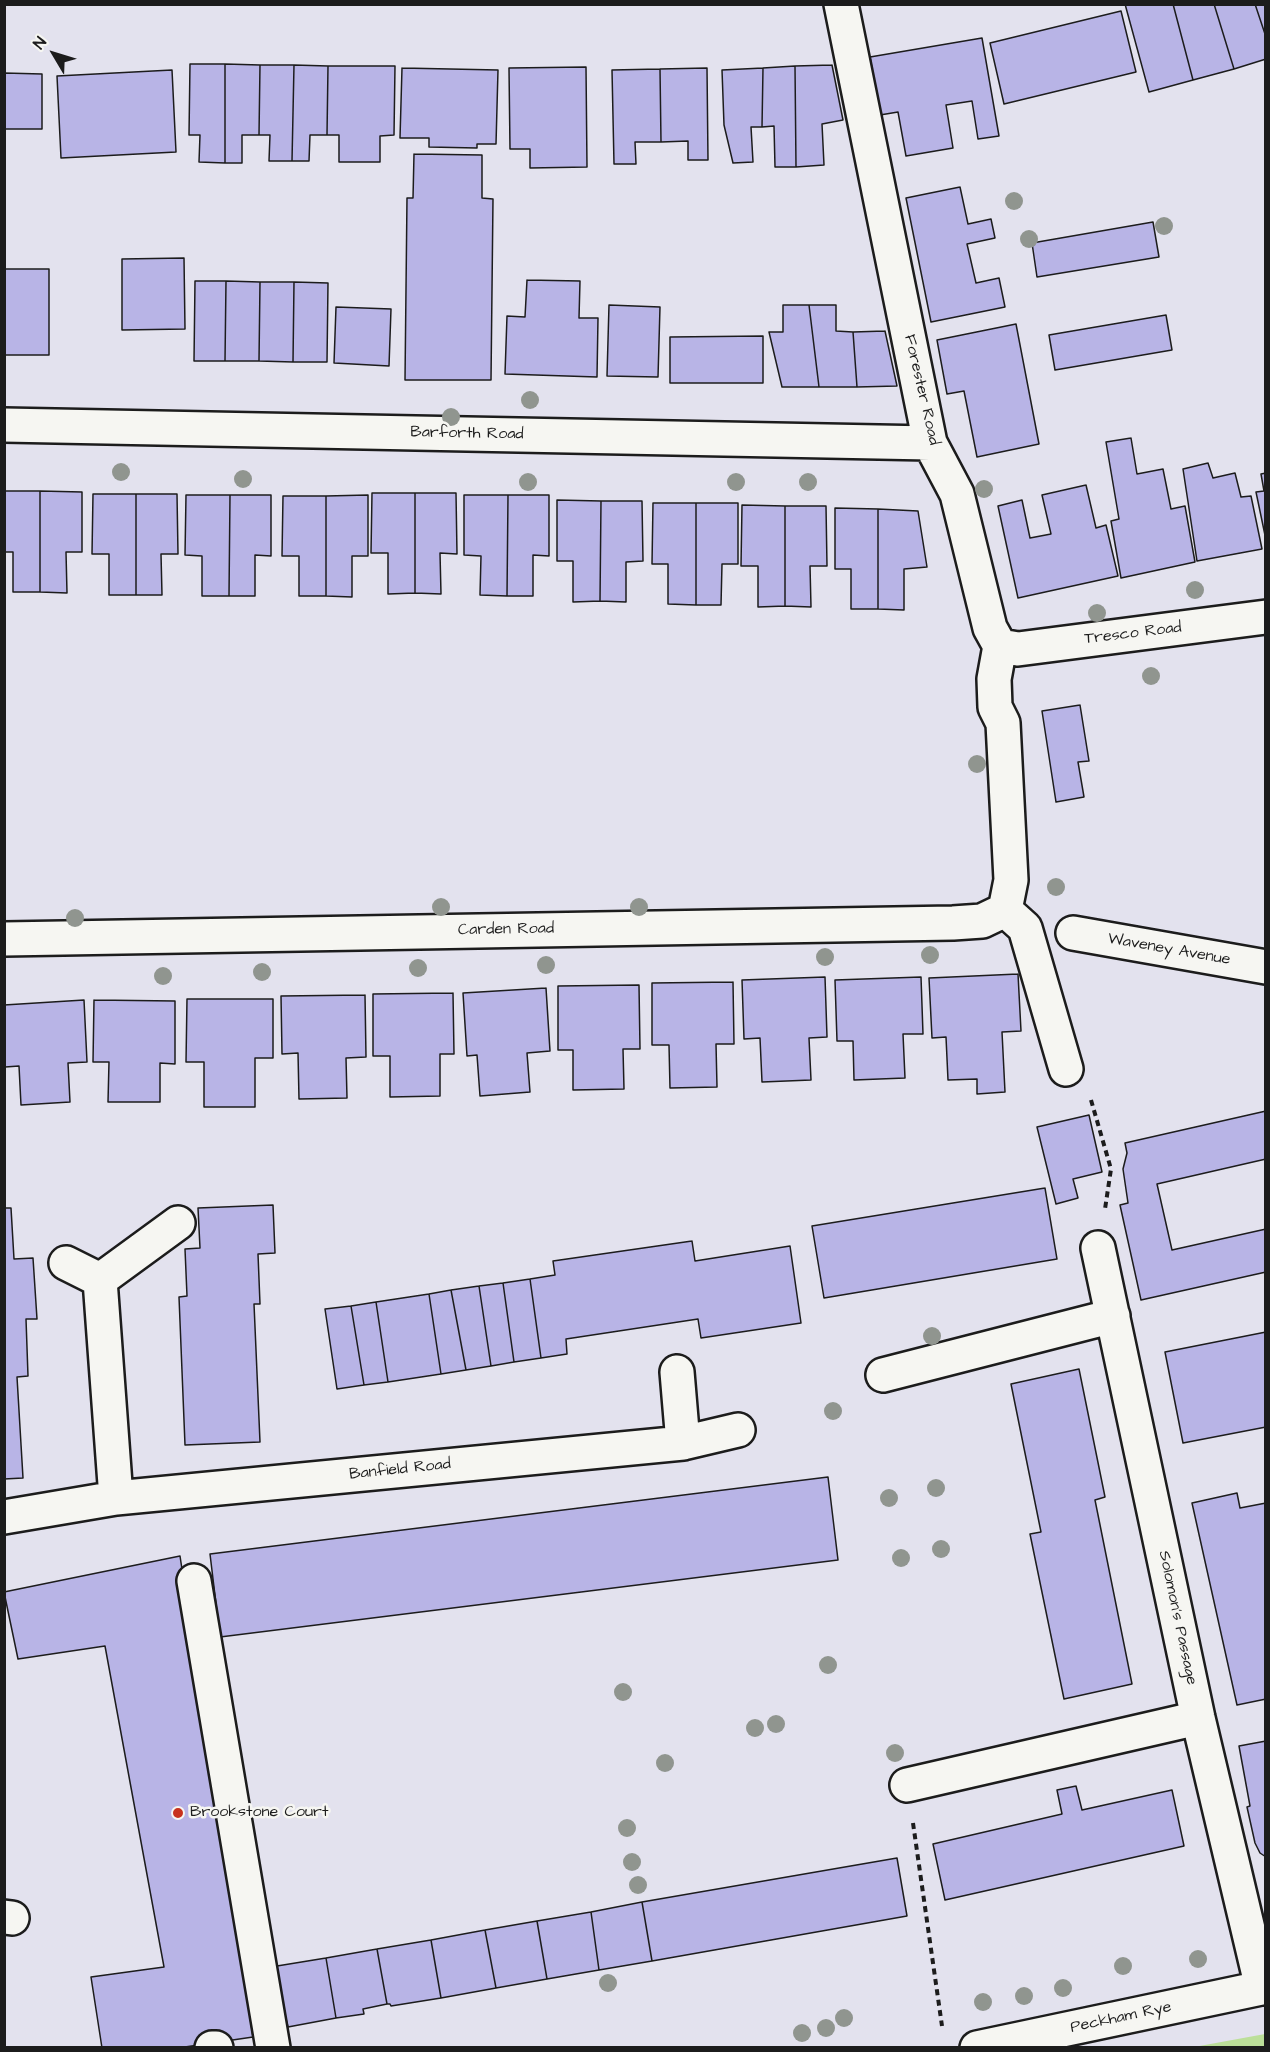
<!DOCTYPE html>
<style>
body{margin:0}
#map{position:relative;width:1270px;height:2052px;overflow:hidden;background:#e3e2ee;font-family:"Architects Daughter",sans-serif}
canvas{display:block}
.frame{position:absolute;inset:0;border:6px solid #1c1c1c;pointer-events:none}
.north{position:absolute;left:24px;top:24px;width:60px;height:60px;-webkit-text-stroke:4px #f6f6f2;paint-order:stroke;rotate:308deg;font-size:16px;font-weight:700;line-height:24px;text-align:center;color:#1c1c1c}
.north::after{content:'';display:block;margin:auto;width:21px;height:27px;background:#1c1c1c;clip-path:polygon(50% 0,100% 100%,50% 72%,0 100%)}
</style>
<div id="map">
<canvas width="1270" height="2052"></canvas>
<div class="frame"></div>
<div class="north">N</div>
</div>
<script>
const g = document.querySelector('canvas').getContext('2d');
g.lineJoin = 'round';
function fill(path, color) {
  g.fillStyle = color;
  g.fill(path, 'evenodd');
}
function poly(rows) {
  const path = new Path2D();
  for (const r of rows) {
    path.moveTo(r[0], r[1]);
    for (let i = 2; i < r.length; i += 2) path.lineTo(r[i], r[i + 1]);
  }
  return path;
}
function strokePath(path, color, width, dash) {
  g.strokeStyle = color;
  g.lineWidth = width;
  g.lineCap = dash ? 'butt' : 'round';
  g.setLineDash(dash || []);
  g.stroke(path);
}
function drawText(font, color, halo, rows, align = 'center') {
  g.font = font + ' "Architects Daughter",sans-serif';
  g.lineWidth = 5;
  g.setLineDash([]);
  g.textBaseline = 'middle';
  g.strokeStyle = halo;
  g.fillStyle = color;
  for (const [text, x, y, turn = 0] of rows) {
    g.save();
    g.translate(x, y);
    g.rotate((+turn || 0) * Math.PI / 180);
    g.textAlign = isNaN(turn) ? turn : align;
    if (halo) g.strokeText(text, 0, 0);
    g.fillText(text, 0, 0);
    g.restore();
  }
}
const green = poly([
 [1265,2034,1265,2047,1194,2047]
]);
const building = poly([
 [1125,4,1173,4,1193,80,1149,92,1125,4],
 [1173,4,1214,4,1234,69,1193,80,1173,4],
 [1214,4,1255,4,1266,37,1266,59,1234,69,1214,4],
 [1255,4,1266,4,1266,37,1255,4],
 [1121,11,1136,72,1004,104,990,43,1121,11],
 [982,38,999,136,978,139,972,101,946,105,953,148,906,156,898,112,880,115,870,57,982,38],
 [190,64,225,64,225,163,199,162,200,135,189,135,190,64],
 [225,64,260,65,259,135,242,135,242,163,225,163,225,64],
 [260,65,294,65,292,161,269,161,270,135,259,135,260,65],
 [294,65,328,66,327,135,310,135,309,161,292,161,294,65],
 [832,65,843,120,822,124,824,165,796,167,795,66,832,65],
 [328,66,395,66,394,135,380,136,380,162,339,162,339,135,327,135,328,66],
 [795,66,796,167,775,167,774,126,762,127,763,68,795,66],
 [586,67,587,167,530,168,530,149,510,149,509,68,586,67],
 [402,68,498,70,496,144,477,144,477,148,429,147,429,138,400,138,402,68],
 [707,68,708,160,688,160,688,141,661,142,660,69,707,68],
 [763,68,762,127,751,127,753,162,733,163,724,125,722,70,763,68],
 [660,69,661,142,635,142,636,164,614,164,612,70,660,69],
 [172,70,176,152,61,158,57,76,172,70],
 [4,73,42,74,42,129,4,129,4,73],
 [414,154,482,155,482,198,493,199,491,380,405,380,407,198,413,198,414,154],
 [960,187,968,224,991,219,995,238,967,244,976,283,999,278,1005,307,931,322,906,198,960,187],
 [1153,222,1159,257,1037,277,1032,243,1153,222],
 [184,258,185,329,122,330,122,259,184,258],
 [4,269,49,269,49,355,4,355,4,269],
 [527,280,580,281,579,318,598,318,597,377,505,374,507,316,525,317,527,280],
 [195,281,226,281,225,361,194,361,195,281],
 [226,281,260,282,259,361,225,361,226,281],
 [260,282,294,282,293,362,259,361,260,282],
 [294,282,328,283,327,362,293,362,294,282],
 [609,305,660,307,658,377,607,376,609,305],
 [783,305,809,305,819,387,782,387,769,332,783,332,783,305],
 [809,305,836,305,836,331,853,332,857,387,819,387,809,305],
 [336,307,391,309,389,366,334,363,336,307],
 [1166,315,1172,350,1055,370,1049,335,1166,315],
 [1016,324,1039,444,977,457,964,391,947,394,937,340,1016,324],
 [885,331,897,386,857,387,853,332,885,331],
 [763,336,763,383,670,383,670,337,763,336],
 [1131,438,1137,474,1163,469,1171,509,1185,506,1195,562,1121,578,1111,521,1119,519,1106,442,1131,438],
 [1208,463,1213,478,1235,473,1241,497,1251,496,1262,549,1197,561,1183,469,1208,463],
 [1266,473,1266,540,1256,492,1264,491,1261,474,1266,473],
 [1086,485,1096,528,1106,525,1118,576,1018,598,998,506,1022,500,1030,538,1051,534,1042,495,1086,485],
 [4,491,40,491,40,592,13,592,13,552,4,552,4,491],
 [40,491,82,492,82,552,66,552,67,593,40,592,40,491],
 [372,493,415,493,415,593,388,594,388,553,371,553,372,493],
 [415,493,456,493,457,554,440,553,441,594,415,593,415,493],
 [93,494,136,494,136,595,109,595,109,554,92,554,93,494],
 [136,494,177,494,178,554,161,554,162,595,136,595,136,494],
 [186,495,230,495,229,596,202,596,202,556,185,555,186,495],
 [230,495,271,495,271,556,255,555,255,596,229,596,230,495],
 [368,495,368,556,352,556,352,597,326,596,326,496,368,495],
 [464,495,508,495,507,596,480,595,481,556,464,555,464,495],
 [508,495,549,495,549,556,533,555,533,596,507,596,508,495],
 [283,496,326,496,326,596,299,596,299,556,282,556,283,496],
 [557,500,601,501,600,601,573,602,573,561,557,561,557,500],
 [601,501,642,501,643,561,626,562,626,602,600,601,601,501],
 [653,503,696,503,696,605,668,604,668,564,652,564,653,503],
 [696,503,738,503,738,564,722,564,721,605,696,605,696,503],
 [742,505,785,506,785,606,758,607,758,566,741,566,742,505],
 [785,506,826,506,827,566,810,566,811,607,785,606,785,506],
 [835,508,878,509,878,609,851,609,851,569,835,569,835,508],
 [878,509,918,511,927,567,904,569,904,610,878,609,878,509],
 [1080,705,1089,761,1078,762,1084,797,1056,802,1042,711,1080,705],
 [1018,974,1021,1031,1002,1032,1005,1092,977,1094,977,1079,948,1080,946,1037,932,1038,929,978,1018,974],
 [825,977,827,1037,809,1038,811,1080,762,1082,760,1038,744,1039,742,980,825,977],
 [921,977,923,1034,903,1034,905,1078,854,1080,853,1041,837,1041,835,980,921,977],
 [733,982,734,1044,716,1044,717,1087,670,1088,669,1045,652,1045,652,983,733,982],
 [639,985,640,1049,623,1049,624,1089,573,1090,573,1050,558,1050,558,986,639,985],
 [546,988,550,1051,527,1053,530,1092,480,1096,477,1055,467,1056,463,993,546,988],
 [453,993,454,1054,440,1054,440,1096,390,1097,390,1056,373,1056,373,994,453,993],
 [365,995,366,1057,346,1058,347,1098,299,1099,298,1053,282,1054,281,996,365,995],
 [187,999,273,999,273,1058,255,1058,255,1107,204,1107,204,1062,186,1062,187,999],
 [84,1000,87,1062,68,1063,70,1102,21,1105,19,1066,5,1067,4,1005,84,1000],
 [94,1000,175,1001,175,1064,160,1063,160,1102,108,1102,109,1062,93,1062,94,1000],
 [1266,1111,1266,1159,1157,1184,1172,1250,1266,1229,1266,1272,1141,1300,1120,1205,1128,1203,1123,1169,1127,1153,1125,1143,1266,1111],
 [1089,1115,1102,1172,1073,1179,1078,1198,1056,1204,1037,1127,1089,1115],
 [1045,1188,1057,1259,824,1298,812,1226,1045,1188],
 [273,1205,275,1253,258,1254,260,1304,254,1304,260,1442,185,1445,179,1297,187,1296,185,1249,200,1248,198,1208,273,1205],
 [4,1208,11,1208,14,1259,33,1258,37,1319,26,1319,28,1376,17,1377,23,1478,4,1479,4,1208],
 [692,1241,695,1261,790,1246,801,1323,701,1338,698,1319,566,1339,567,1354,541,1358,530,1279,555,1275,553,1261,692,1241],
 [530,1279,541,1358,514,1362,503,1283,530,1279],
 [503,1283,514,1362,491,1366,479,1286,503,1283],
 [479,1286,491,1366,466,1370,451,1290,479,1286],
 [451,1290,466,1370,441,1374,429,1294,451,1290],
 [429,1294,441,1374,388,1382,376,1302,429,1294],
 [376,1302,388,1382,364,1385,351,1306,376,1302],
 [351,1306,364,1385,337,1389,325,1309,351,1306],
 [1266,1332,1266,1427,1183,1443,1165,1352,1266,1332],
 [1079,1369,1105,1497,1095,1500,1132,1684,1064,1699,1030,1534,1041,1532,1011,1384,1079,1369],
 [828,1477,838,1560,220,1637,210,1554,828,1477],
 [1237,1493,1240,1508,1266,1503,1266,1699,1237,1705,1192,1503,1237,1493],
 [180,1556,253,2037,178,2048,102,2048,91,1977,164,1967,105,1646,18,1659,4,1592,180,1556],
 [1266,1741,1266,1857,1260,1853,1255,1843,1247,1807,1250,1806,1239,1746,1266,1741],
 [1076,1786,1082,1810,1172,1790,1184,1846,945,1900,933,1844,1062,1814,1057,1790,1076,1786],
 [897,1858,907,1916,652,1961,642,1902,897,1858],
 [642,1902,652,1961,599,1970,591,1912,642,1902],
 [591,1912,599,1970,547,1979,537,1921,591,1912],
 [537,1921,547,1979,496,1988,485,1930,537,1921],
 [485,1930,496,1988,441,1998,431,1940,485,1930],
 [431,1940,441,1998,391,2006,390,2004,387,2004,377,1949,431,1940],
 [377,1949,387,2004,363,2009,364,2014,336,2018,326,1958,377,1949],
 [326,1958,336,2018,288,2027,286,2019,276,2021,268,1976,278,1974,277,1966,326,1958]
]);
const path = poly([
 [1091,1100,1111,1169,1105,1209],
 [913,1823,942,2026]
]);
const minor = poly([
 [841,4,930,443,957,494,990,628,1000,646,994,679,995,707,1003,723,1011,880,1005,910],
 [4,425,930,443],
 [1000,646,1018,649,1266,617],
 [1005,910,1025,928,1066,1069],
 [1073,933,1266,967],
 [4,939,953,923,982,921,1005,910],
 [1098,1248,1198,1718,1262,1988],
 [66,1263,100,1280,116,1498],
 [100,1280,178,1223],
 [677,1372,683,1443],
 [883,1375,1113,1316],
 [4,1517,116,1498,683,1443,738,1430],
 [194,1581,273,2048],
 [907,1785,1198,1718],
 [4,1917,12,1918],
 [212,2048,216,2048],
 [977,2048,1266,1987]
]);
const trees = [
 [1014,201],
 [1164,226],
 [1029,239],
 [530,400],
 [451,417],
 [121,472],
 [243,479],
 [528,482],
 [736,482],
 [808,482],
 [984,489],
 [1195,590],
 [1097,613],
 [1151,676],
 [977,764],
 [1056,887],
 [441,907],
 [639,907],
 [75,918],
 [930,955],
 [825,957],
 [546,965],
 [418,968],
 [262,972],
 [163,976],
 [932,1336],
 [833,1411],
 [936,1488],
 [889,1498],
 [941,1549],
 [901,1558],
 [828,1665],
 [623,1692],
 [776,1724],
 [755,1728],
 [895,1753],
 [665,1763],
 [627,1828],
 [632,1862],
 [638,1885],
 [1198,1959],
 [1123,1966],
 [608,1983],
 [1063,1988],
 [1024,1996],
 [983,2002],
 [844,2018],
 [826,2028],
 [802,2033]
];
const markers = [
 [178,1813,6,"#c8321e"]
];
const streetNames = [
 ["Forester Road",921,390,77],
 ["Barforth Road",467,434,1],
 ["Tresco Road",1133,634,-7],
 ["Carden Road",506,930,-1],
 ["Waveney Avenue",1169,950,10],
 ["Banfield Road",400,1470,-6],
 ["Solomon's Passage",1177,1618,78],
 ["Peckham Rye",1121,2018,-12]
];
const poiNames = [
 ["Brookstone Court",190,1813]
];
fill(green, '#bcdf99');
fill(building, '#b8b4e6');
strokePath(building, '#1c1c1c', 1.5);
strokePath(minor, '#1c1c1c', 38);
strokePath(path, '#1c1c1c', 4, [6, 4.5]);
strokePath(minor, '#f6f6f2', 33);
g.fillStyle = '#90958f';
for (const [x, y] of trees) {
  g.beginPath();
  g.arc(x, y, 9, 0, 2 * Math.PI);
  g.fill();
}
for (const [x, y, r, color] of markers) {
  const dot = new Path2D();
  dot.arc(x, y, r, 0, 2 * Math.PI);
  g.fillStyle = color;
  g.fill(dot);
  strokePath(dot, '#f6f6f2', 2);
}
drawText('16px', '#1c1c1c', '#f6f6f2', streetNames);
drawText('16px', '#1c1c1c', '#f6f6f2', poiNames, 'left');
</script>
